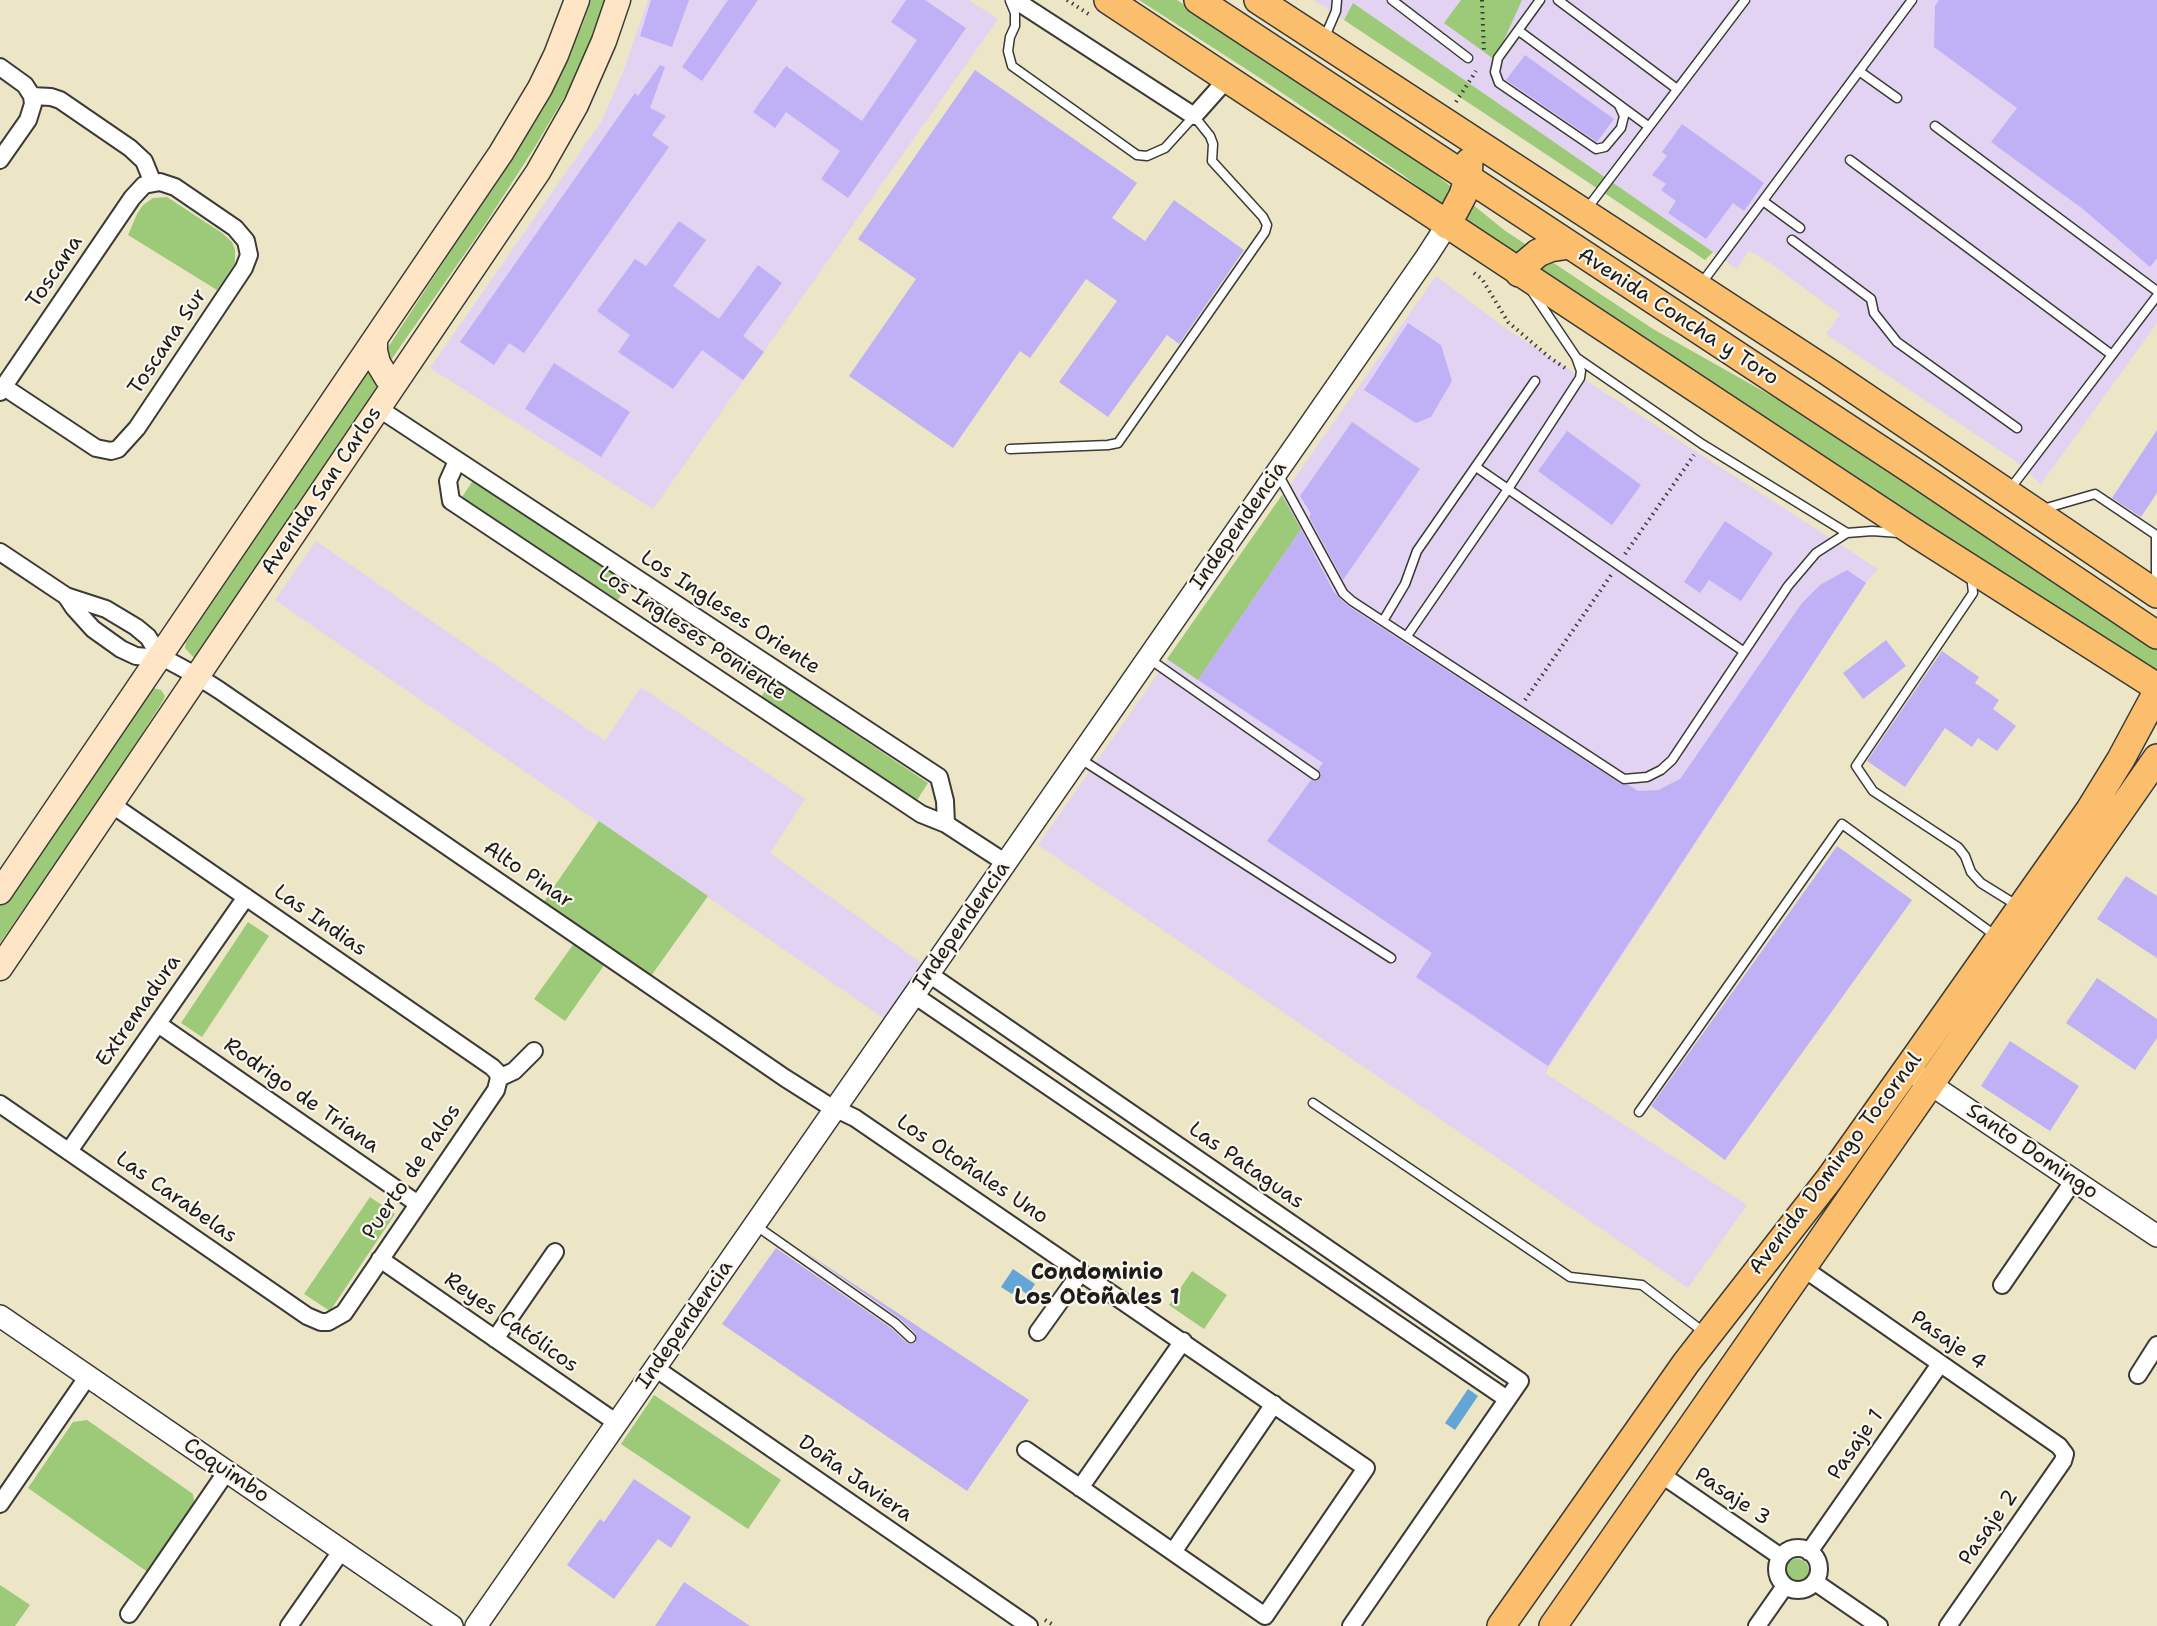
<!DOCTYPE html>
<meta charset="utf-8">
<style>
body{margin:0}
canvas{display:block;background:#ece5c6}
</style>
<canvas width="2157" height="1626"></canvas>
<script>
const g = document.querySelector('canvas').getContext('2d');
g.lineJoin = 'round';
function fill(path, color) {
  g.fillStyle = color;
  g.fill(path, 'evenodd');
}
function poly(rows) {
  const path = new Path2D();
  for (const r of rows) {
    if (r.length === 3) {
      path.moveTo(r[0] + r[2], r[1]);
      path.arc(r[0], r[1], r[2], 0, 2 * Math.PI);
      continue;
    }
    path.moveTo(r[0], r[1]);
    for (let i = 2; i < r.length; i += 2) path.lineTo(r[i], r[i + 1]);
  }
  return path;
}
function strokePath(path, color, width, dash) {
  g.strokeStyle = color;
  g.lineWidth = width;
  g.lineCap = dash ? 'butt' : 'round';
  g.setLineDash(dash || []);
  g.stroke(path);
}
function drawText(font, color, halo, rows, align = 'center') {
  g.font = font + ' "Shantell Sans",sans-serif';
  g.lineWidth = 4.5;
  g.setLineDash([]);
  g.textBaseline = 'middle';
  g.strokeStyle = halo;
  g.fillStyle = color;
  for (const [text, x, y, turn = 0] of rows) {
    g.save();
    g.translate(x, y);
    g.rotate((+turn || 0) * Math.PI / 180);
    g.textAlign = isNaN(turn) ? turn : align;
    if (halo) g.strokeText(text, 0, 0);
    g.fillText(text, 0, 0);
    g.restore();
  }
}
const built = poly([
 [648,0,969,0,998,19,653,509,430,368,601,122,623,72],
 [1314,0,2157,0,2157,323,2041,484,2017,462,1826,334,1840,314,1764,259,1749,251,1737,269,1354,4,1344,20],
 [1436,276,1502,326,1878,569,1866,583,1545,1073,1747,1205,1688,1288,1038,845],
 [316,541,605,741,641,687,805,799,770,853,927,967,888,1021,275,600]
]);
const green = poly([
 [591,0,605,0,588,50,568,91,533,150,482,229,391,360,383,355,543,109,582,26],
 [1139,0,1177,0,1428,168,1504,230,1653,329,1864,448,2157,644,2157,670,1946,537,1467,226,1403,175,1260,78],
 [1461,0,1522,0,1495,60,1444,23],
 [1353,3,1713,252,1705,260,1344,20],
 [167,197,222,233,232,242,235,250,235,263,217,290,128,235,137,214,143,205,153,198],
 [369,370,380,389,202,655,194,658,185,648,186,642],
 [474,479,629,583,618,600,462,497],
 [1282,495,1301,529,1198,680,1167,659],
 [773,679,928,783,917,800,761,697],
 [153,688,161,690,165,696,163,701,91,813,0,943,0,906,146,692],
 [599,821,708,896,651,976,614,951,565,1021,534,999,583,931,543,903],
 [248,922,269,936,202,1037,181,1023],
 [370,1197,395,1214,330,1311,304,1294],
 [1192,1271,1227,1295,1204,1329,1169,1305],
 [654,1395,781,1480,748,1529,621,1444],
 [87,1420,193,1494,195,1507,149,1573,28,1488,73,1422],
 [1797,1571,12],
 [0,1585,30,1605,15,1626,0,1626]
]);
const water = poly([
 [1013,1269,1035,1284,1028,1295,1017,1287,1012,1294,1001,1287],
 [1468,1389,1478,1396,1455,1430,1445,1423]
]);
const building = poly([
 [651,0,689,0,672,47,640,36],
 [728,0,758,0,702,81,682,67],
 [906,0,925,0,966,28,848,198,821,179,840,151,786,112,775,128,753,112,786,66,862,121,917,40,891,22],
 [1939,0,2157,0,2157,258,2150,267,2083,209,1991,142,2017,108,1934,47,1935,6],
 [1525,55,1614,119,1597,142,1506,80],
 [660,65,665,67,650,108,666,116,652,135,669,147,524,353,509,343,494,365,460,342,635,93,638,96],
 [975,70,1137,183,1112,218,1145,241,1174,200,1244,250,1179,344,1167,335,1108,417,1059,382,1117,301,1086,279,1030,358,1020,351,953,448,849,376,916,279,858,239],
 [1682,124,1764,183,1744,211,1733,203,1706,239,1668,213,1676,201,1661,190,1666,184,1652,175,1667,156,1662,152],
 [679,221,706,240,673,286,719,319,758,265,782,283,743,336,764,352,743,380,702,350,673,389,618,352,630,335,597,311,635,259,646,266],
 [1408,323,1441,345,1452,381,1431,417,1416,423,1364,390],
 [554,363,630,412,601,457,525,409],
 [1352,422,1420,469,1343,580,1309,517,1311,514,1300,496],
 [2157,430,2157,493,2141,517,2112,498],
 [1567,431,1641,485,1612,525,1538,471],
 [1725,521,1773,553,1741,601,1709,580,1700,593,1684,582],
 [1301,529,1334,592,1348,606,1621,784,1629,785,1638,791,1658,790,1680,779,1802,603,1820,585,1847,570,1866,583,1548,1066,1416,977,1432,953,1267,841,1311,780,1317,781,1320,778,1321,773,1318,770,1323,763,1198,680],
 [1886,640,1906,666,1863,699,1843,673],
 [1942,651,1979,677,1975,683,1999,700,1993,709,2016,726,1997,751,1978,738,1972,747,1945,728,1905,787,1867,761],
 [1837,846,1912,900,1725,1160,1651,1106],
 [2126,876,2157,896,2157,958,2097,919],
 [2097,978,2157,1019,2157,1038,2135,1070,2066,1023],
 [2010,1041,2079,1086,2050,1131,1981,1086],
 [798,1247,1029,1400,967,1491,722,1324,776,1248,891,1328,907,1343,912,1344,916,1342,916,1334,899,1318],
 [634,1479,691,1517,671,1548,658,1539,614,1599,567,1565,600,1519,604,1522],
 [684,1582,750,1626,655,1626]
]);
const path = poly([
 [1067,0,1090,15],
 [1482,0,1484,53],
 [1456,102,1476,71],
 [1474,273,1482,279,1508,322,1549,357,1565,368],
 [1625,554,1694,455],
 [1525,700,1611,575],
 [1045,1620,1055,1626]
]);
const service = poly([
 [1392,0,1468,58],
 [1540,0,1498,58,1495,72,1499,83,1596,149,1605,147,1621,128,1624,116,1619,105],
 [1558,0,1677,89],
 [1010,1,1015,13,1015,26,1010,37,1008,51,1012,66,1137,155,1147,156,1165,148,1194,116,1210,136,1213,144,1212,161,1263,217,1267,225,1265,232,1118,443,1108,445,1010,449],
 [1519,31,1648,126],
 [1324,39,1336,11,1337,0],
 [1859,71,1897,98],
 [1935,126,2157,291],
 [1850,160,2112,355],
 [1763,201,1800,228],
 [1586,210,1745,0],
 [1792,240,1871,299,1874,313,1897,342,2017,428],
 [1701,284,1912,0],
 [1577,358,1702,444,1847,533],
 [1476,467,1743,651],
 [1277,472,1343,593,1352,601,1624,779,1647,777,1661,770,1672,760,1788,586,1816,553,1847,533,1872,531,1899,533],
 [2010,489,2157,296],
 [2043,509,2095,494,2156,535,2156,587],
 [1971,574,1973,593,1856,766,1873,791,1958,847,1965,856,1971,872,1981,883,2018,906],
 [1383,621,1405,584,1417,551,1535,381],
 [1407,636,1508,489,1580,378,1581,371,1576,357,1531,290],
 [1148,658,1315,775],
 [1079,758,1391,958],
 [1313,1103,1570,1277,1642,1285,1705,1333],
 [1639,1112,1842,824,1996,936],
 [755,1225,895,1323,911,1338]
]);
const minor = poly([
 [1015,0,1194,116,1227,79],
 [0,67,25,85,32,96,33,104,28,120,0,160],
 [32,96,51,97,60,100,130,148,144,161,153,183],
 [0,392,132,198,144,185,160,182,175,187,235,228,246,241,249,255,244,268,137,428,118,449,111,451,96,448,4,387],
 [378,408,939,777,945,801,946,824],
 [457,461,448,481,451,501,921,814,946,824,1006,863],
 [0,552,66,596,106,609,136,627,148,637,160,656,197,676,219,690,785,1078,826,1104,855,1118,1366,1468,1265,1616,1026,1450],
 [66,596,74,608,93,629,121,649,136,656,148,657,160,656],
 [111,804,492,1067,497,1072,499,1078],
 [929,974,1520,1381,1351,1626],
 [914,995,1507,1399],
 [158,1024,418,1204],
 [499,1078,514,1071,534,1051],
 [0,1104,307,1316,321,1322,328,1322,344,1313,496,1090,499,1078],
 [69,1151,246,897],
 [380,1259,617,1423],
 [1803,1268,2059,1446,2065,1454,2063,1461,1948,1626],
 [2002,1285,2074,1180],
 [1038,1332,1081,1272],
 [495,1339,555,1252],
 [655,1368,1029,1626],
 [2138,1375,2157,1345],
 [1659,1473,1781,1557],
 [1080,1488,1183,1341],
 [0,1504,88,1376],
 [1798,1569,21],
 [1173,1552,1274,1404],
 [1809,1552,1940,1364],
 [1815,1582,1879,1626],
 [129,1614,227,1471],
 [289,1626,342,1550],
 [1757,1626,1785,1586]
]);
const tertiary = poly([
 [1918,1076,2157,1236],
 [0,1316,452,1626],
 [476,1626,1427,256,1447,225]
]);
const secondary = poly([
 [375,339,375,351,378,363,387,378,394,385],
 [0,892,501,153,540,88,556,55,577,0],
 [0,968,538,172,576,105,604,41,618,0]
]);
const primary = poly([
 [1108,0,1918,535,2157,687],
 [1198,0,1913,471,2157,635],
 [1258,0,1827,371,2157,594],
 [1447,225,1463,195,1468,179,1469,162],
 [1519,273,1524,265,1538,253,1550,248,1569,245],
 [1501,1626,1686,1363,1830,1178,1908,1068,2089,811,2121,759,2157,692],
 [1553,1626,2157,758]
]);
const streetNames = [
 ["Toscana",55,272,-56],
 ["Avenida Concha y Toro",1678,317,33],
 ["Toscana Sur",168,342,-56],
 ["Avenida San Carlos",322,491,-56],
 ["Independencia",1239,526,-55],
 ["Los Ingleses Oriente",730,613,33],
 ["Los Ingleses Poniente",692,634,34],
 ["Alto Pinar",528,875,34],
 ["Las Indias",320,921,35],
 ["Independencia",962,926,-55],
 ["Extremadura",139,1011,-55],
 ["Rodrigo de Triana",301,1096,35],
 ["Santo Domingo",2032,1152,34],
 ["Avenida Domingo Tocornal",1836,1164,-53],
 ["Las Pataguas",1246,1166,35],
 ["Los Otoñales Uno",972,1170,34],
 ["Puerto de Palos",412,1172,-56],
 ["Las Carabelas",176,1198,35],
 ["Reyes Católicos",511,1323,35],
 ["Independencia",685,1325,-55],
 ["Pasaje 4",1948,1341,35],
 ["Pasaje 1",1856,1445,-55],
 ["Coquimbo",226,1471,34],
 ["Doña Javiera",855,1479,35],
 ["Pasaje 3",1732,1497,34],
 ["Pasaje 2",1989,1528,-55]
];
const neighbourhoodNames = [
 ["Condominio",1097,1273],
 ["Los Otoñales 1",1097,1298]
];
fill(built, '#e3d3f2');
fill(green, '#9cca78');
fill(water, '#63a5d7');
fill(building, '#c0b0f6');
strokePath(service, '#3b3a36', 11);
strokePath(minor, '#3b3a36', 20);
strokePath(tertiary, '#3b3a36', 24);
strokePath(secondary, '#3b3a36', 27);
strokePath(primary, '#3b3a36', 30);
strokePath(path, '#3b3a36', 4, [1.5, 4.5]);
strokePath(service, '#fff', 8);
strokePath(minor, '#fff', 16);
strokePath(tertiary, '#fff', 21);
strokePath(secondary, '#fde5c5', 24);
strokePath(primary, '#fabe6d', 27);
drawText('21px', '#1c1c1c', '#fbf7ec', streetNames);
drawText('bold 22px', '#1c1c1c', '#fbf7ec', neighbourhoodNames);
</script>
